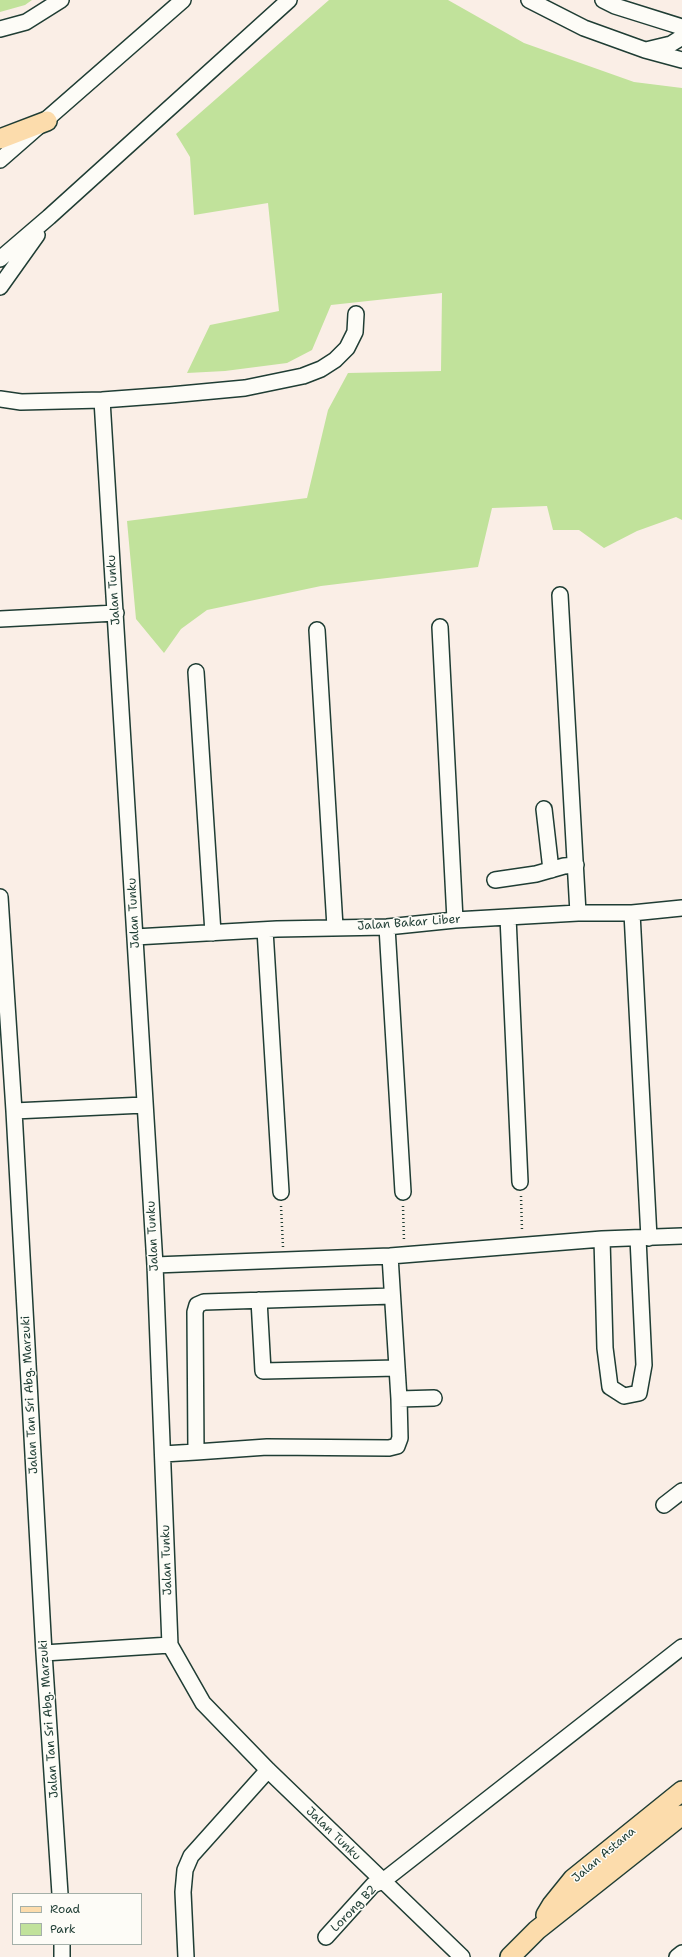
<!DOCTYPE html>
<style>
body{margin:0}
#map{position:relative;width:682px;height:1957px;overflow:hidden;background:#faeee6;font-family:"Shantell Sans",sans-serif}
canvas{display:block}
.legend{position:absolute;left:12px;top:1893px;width:130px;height:52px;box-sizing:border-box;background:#fdfcf7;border:1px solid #a4b0a9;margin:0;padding:5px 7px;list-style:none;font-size:12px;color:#1f3d34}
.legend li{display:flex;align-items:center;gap:8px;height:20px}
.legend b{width:20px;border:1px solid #a4b0a9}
</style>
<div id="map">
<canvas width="682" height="1957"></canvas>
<ul class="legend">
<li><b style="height:5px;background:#fcdcac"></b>Road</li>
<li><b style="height:11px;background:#c1e29b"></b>Park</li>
</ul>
</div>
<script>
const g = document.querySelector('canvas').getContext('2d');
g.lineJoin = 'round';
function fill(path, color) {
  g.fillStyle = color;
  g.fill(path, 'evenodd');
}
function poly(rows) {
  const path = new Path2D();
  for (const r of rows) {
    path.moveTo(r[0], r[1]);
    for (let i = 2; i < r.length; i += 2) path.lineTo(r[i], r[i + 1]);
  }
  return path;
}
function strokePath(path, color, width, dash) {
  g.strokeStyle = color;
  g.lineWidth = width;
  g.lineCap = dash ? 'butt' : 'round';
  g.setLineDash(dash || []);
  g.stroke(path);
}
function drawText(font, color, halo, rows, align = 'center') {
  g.font = font + ' "Shantell Sans",sans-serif';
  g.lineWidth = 3;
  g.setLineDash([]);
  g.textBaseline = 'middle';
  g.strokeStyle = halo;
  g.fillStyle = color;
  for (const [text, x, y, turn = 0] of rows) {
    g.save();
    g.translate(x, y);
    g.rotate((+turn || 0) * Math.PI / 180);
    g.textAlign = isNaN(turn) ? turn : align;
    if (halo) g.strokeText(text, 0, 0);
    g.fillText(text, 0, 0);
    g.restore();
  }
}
const green = poly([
 [0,0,32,0,25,5,0,12],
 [329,0,448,0,524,43,634,82,682,88,682,520,676,517,637,531,604,548,579,530,553,530,547,506,492,508,478,567,321,586,207,610,181,629,164,653,136,619,127,521,307,498,328,410,348,373,441,371,442,293,331,305,312,350,287,363,225,371,187,373,210,325,279,311,268,203,194,215,190,157,176,134]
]);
const path = poly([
 [521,1196,522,1231],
 [281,1206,283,1247],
 [403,1206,404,1241]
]);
const minor = poly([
 [529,0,584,28,645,50,682,60],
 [603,0,615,6,682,27],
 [0,29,26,22,61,0],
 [646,50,671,44,682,37],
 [0,160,183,0],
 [0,259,49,217,289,0],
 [0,287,37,235],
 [0,399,21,402,102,400,170,395,245,388,303,376,321,369,335,360,347,348,355,332,356,314],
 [102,400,155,1265,170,1645,203,1703,268,1770,462,1957],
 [560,595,578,913],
 [0,619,116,613],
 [440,627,455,920],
 [317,630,335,927],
 [196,672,213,933],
 [544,809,551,870],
 [495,880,536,874,564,866,576,865],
 [0,897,14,1111,44,1653,60,1894],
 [632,913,649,1238],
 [508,917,520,1182],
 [387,927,403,1192],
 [265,930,281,1192],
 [135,937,277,929,387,927,455,920,578,913,632,913,682,908],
 [14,1111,144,1105],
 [602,1239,605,1348,610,1387,624,1396,639,1393,644,1365,638,1238],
 [390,1256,399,1399,400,1438,397,1446,389,1448,267,1447,196,1452,195,1312,197,1305,204,1302,392,1296],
 [155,1265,390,1256,602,1239,682,1236],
 [259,1300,263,1371,397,1368],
 [399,1399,434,1398],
 [163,1454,196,1452],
 [664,1505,682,1491],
 [44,1653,170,1645],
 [326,1937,373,1885,383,1881,682,1647],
 [62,1944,62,1957],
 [186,1957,183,1892,185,1870,191,1856,268,1770],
 [677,1957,682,1953]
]);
const major = poly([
 [0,139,47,121],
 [546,1915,552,1905,573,1879,682,1791],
 [510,1957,537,1930,682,1815]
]);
const streetNames = [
 ["Jalan Tunku",114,590,-94],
 ["Jalan Tunku",134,913,-93],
 ["Jalan Bakar Liber",409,923,-4],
 ["Jalan Tunku",153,1236,-93],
 ["Jalan Tan Sri Abg. Marzuki",30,1395,-93],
 ["Jalan Tunku",167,1560,-92],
 ["Jalan Tan Sri Abg. Marzuki",49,1719,-94],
 ["Jalan Tunku",333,1834,44],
 ["Jalan Astana",604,1855,-40],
 ["Lorong B2",354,1909,-46]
];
fill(green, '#c1e29b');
strokePath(minor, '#1f3d34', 18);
strokePath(major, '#1f3d34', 22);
strokePath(path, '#1f3d34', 2.5, [1, 3]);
strokePath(minor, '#fdfcf7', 15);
strokePath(major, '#fcdcac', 19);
drawText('12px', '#1f3d34', '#fdfcf7', streetNames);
</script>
